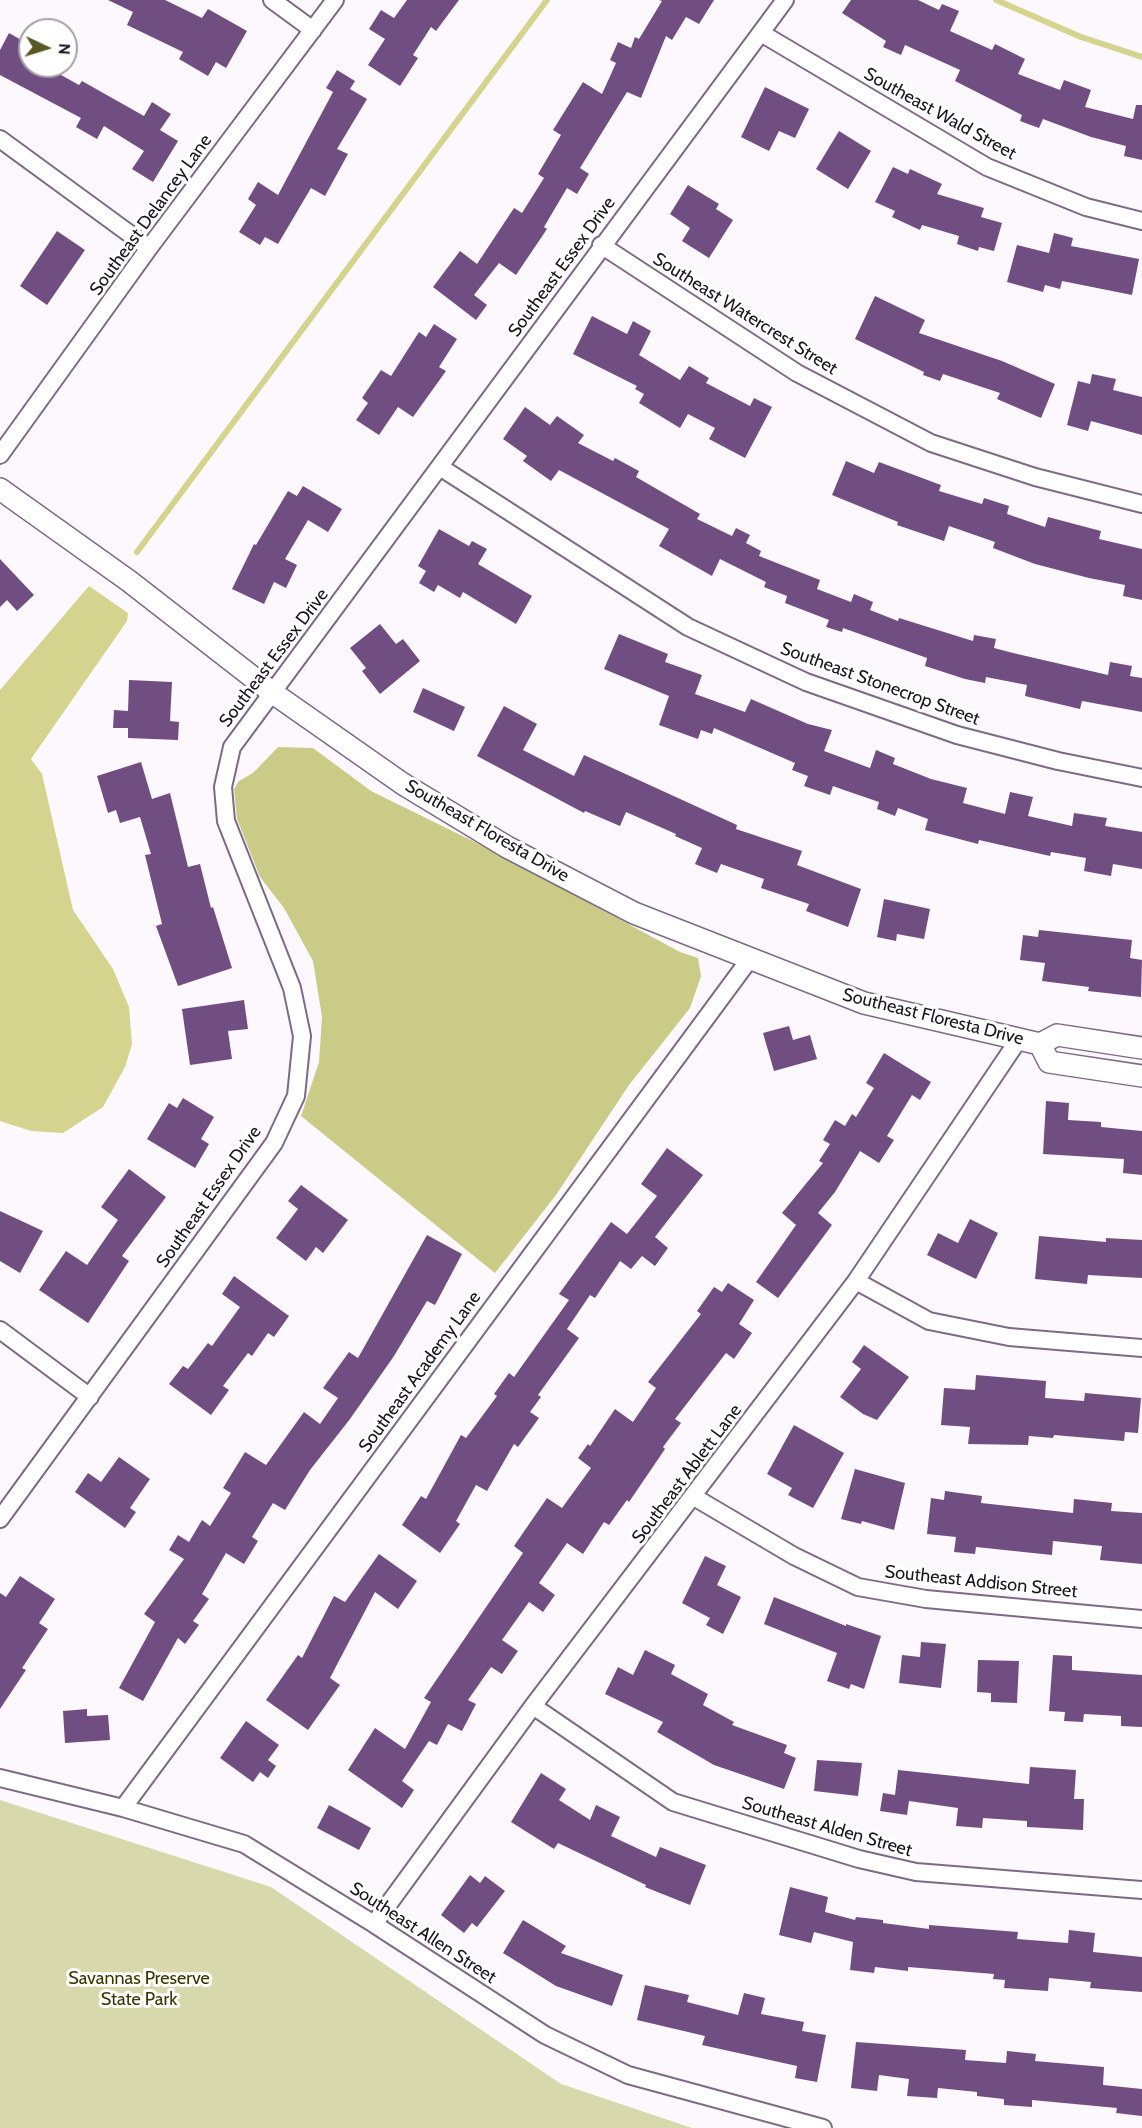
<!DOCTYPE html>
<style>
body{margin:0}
#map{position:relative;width:1142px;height:2128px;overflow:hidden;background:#fcf8fe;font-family:Cabin,sans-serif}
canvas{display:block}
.north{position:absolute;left:18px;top:18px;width:60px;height:60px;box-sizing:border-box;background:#fff;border:2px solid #a4a1a5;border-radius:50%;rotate:94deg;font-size:16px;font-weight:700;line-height:24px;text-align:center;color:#1b141e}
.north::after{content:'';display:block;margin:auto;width:21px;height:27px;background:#595825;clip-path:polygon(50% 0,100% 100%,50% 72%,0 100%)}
</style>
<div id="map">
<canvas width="1142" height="2128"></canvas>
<div class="north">N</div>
</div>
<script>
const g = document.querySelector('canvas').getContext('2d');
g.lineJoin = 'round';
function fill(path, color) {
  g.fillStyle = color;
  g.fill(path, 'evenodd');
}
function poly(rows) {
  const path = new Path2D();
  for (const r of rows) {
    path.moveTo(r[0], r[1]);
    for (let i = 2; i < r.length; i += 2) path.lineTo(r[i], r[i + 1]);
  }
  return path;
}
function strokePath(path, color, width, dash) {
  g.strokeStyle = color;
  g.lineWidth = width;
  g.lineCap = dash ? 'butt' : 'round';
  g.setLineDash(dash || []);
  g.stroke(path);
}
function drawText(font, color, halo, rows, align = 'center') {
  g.font = font + ' Cabin,sans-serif';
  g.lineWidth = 6;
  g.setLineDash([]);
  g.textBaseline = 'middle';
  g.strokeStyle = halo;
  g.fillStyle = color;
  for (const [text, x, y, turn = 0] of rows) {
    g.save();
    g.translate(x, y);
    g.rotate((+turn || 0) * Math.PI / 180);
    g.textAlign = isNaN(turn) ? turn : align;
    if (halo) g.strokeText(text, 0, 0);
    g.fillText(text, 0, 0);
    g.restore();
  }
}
const green = poly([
 [0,1800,271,1887,561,2084,692,2128,0,2128]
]);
const forest = poly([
 [278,747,313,748,371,791,491,850,680,952,698,958,701,976,690,1008,629,1085,556,1195,495,1273,301,1116,319,1062,322,1017,313,961,284,908,260,877,237,819,234,789,239,781,253,773]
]);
const water = poly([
 [89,586,128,613,127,621,31,759,42,774,73,910,113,969,129,1007,132,1044,125,1067,103,1107,63,1133,31,1131,0,1121,0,690]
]);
const stream = poly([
 [996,0,1081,37,1142,57],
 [137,552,547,0]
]);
const building = poly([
 [108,0,165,0,202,18,208,9,247,31,226,68,216,62,208,76,179,59,183,52,127,25,133,12],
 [407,0,459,0,436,31,431,27,413,55,418,58,400,86,368,65,385,39,369,29,381,10,394,18],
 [659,0,714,0,699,24,686,17,672,40,666,36,641,98,627,92,580,168,589,174,577,194,567,188,544,227,547,229,516,275,499,263,474,295,487,305,476,320,433,287,460,251,477,264,514,208,522,213,544,178,538,174,561,135,553,130,583,82,602,94,616,63,610,60,618,42,631,48,635,37,639,39,662,1],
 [851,0,918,0,939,10,942,4,959,11,950,31,992,50,995,44,1025,59,1018,74,1060,90,1064,80,1091,90,1085,107,1133,119,1136,105,1142,105,1142,160,1124,156,1126,146,1091,137,1043,119,1039,128,1020,121,1022,115,955,81,960,70,905,45,901,55,883,47,886,41,842,13],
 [9,33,30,45,30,66,45,66,79,85,82,81,144,116,152,102,171,114,160,130,178,141,153,182,132,169,144,151,104,126,97,139,76,127,81,118,0,75,0,50],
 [337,70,355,81,350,89,367,99,337,149,348,154,325,196,311,188,278,244,265,237,260,245,239,232,256,205,248,199,258,182,278,195,333,92,326,88],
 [765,87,809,109,795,138,779,131,769,151,741,137],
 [839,131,871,151,848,189,816,169],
 [893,167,908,174,910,169,942,184,937,194,984,208,981,217,1002,223,994,251,979,247,978,251,957,244,959,236,922,225,920,230,892,217,895,211,875,202],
 [688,185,719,204,716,209,733,220,709,258,682,241,690,228,670,214],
 [57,231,85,250,47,305,20,286],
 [1054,233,1073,238,1071,246,1139,259,1132,295,1062,281,1060,289,1045,285,1043,292,1007,282,1017,245,1049,253],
 [875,296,925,320,919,333,1002,361,1055,384,1041,418,997,399,1000,393,943,374,940,381,923,375,924,372,855,339],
 [592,316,627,334,633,321,651,331,639,355,680,380,689,366,709,378,706,383,750,406,754,398,772,407,745,458,709,439,715,428,688,414,680,428,639,403,644,394,635,389,637,386,573,354],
 [434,324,457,339,439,367,446,371,413,417,398,407,379,435,356,420,368,403,362,398,381,370,391,376,419,332,426,337],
 [1092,374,1116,379,1113,390,1142,397,1142,435,1091,421,1088,431,1067,425,1078,381,1090,384],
 [525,407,550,425,557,416,584,435,578,443,613,461,615,458,639,471,636,477,700,514,697,519,732,536,736,528,750,535,746,543,761,551,759,556,820,580,817,589,851,602,854,594,873,602,870,610,898,621,899,618,973,641,974,635,996,639,994,648,1013,653,1108,675,1110,662,1132,666,1130,676,1142,678,1142,712,1082,701,1080,709,1025,696,1027,685,986,677,985,683,965,679,925,666,927,658,843,628,842,632,826,627,829,620,785,603,787,596,764,587,766,582,720,559,712,576,659,546,669,529,559,470,551,481,523,461,527,456,503,439],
 [846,461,874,473,879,462,941,485,939,491,982,504,984,498,1009,506,1007,514,1045,527,1048,517,1101,531,1099,539,1142,549,1142,600,1123,596,1125,585,1089,578,1035,564,993,548,995,542,949,526,944,541,897,525,898,522,832,495],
 [303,486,342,509,328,532,308,520,285,559,297,565,286,588,274,582,264,604,232,589,254,544,256,545,288,491,297,496],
 [439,529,469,546,472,541,487,549,478,564,532,596,516,624,463,592,460,598,438,585,434,592,419,583,426,571,418,566],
 [0,559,34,595,17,611,7,600,0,607],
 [380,624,396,644,403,639,420,661,380,694,362,671,366,668,350,648],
 [619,634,668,654,665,662,702,675,695,694,745,712,751,699,808,724,832,730,824,751,870,768,876,750,895,758,893,764,931,779,967,788,963,803,1005,814,1010,792,1033,797,1028,816,1072,826,1074,813,1107,818,1105,826,1142,832,1142,869,1113,864,1111,876,1084,871,1086,858,1051,852,1050,856,979,840,978,844,925,830,928,819,898,808,895,816,877,809,879,802,844,790,833,786,830,795,804,786,808,776,792,770,795,763,714,728,712,734,701,730,698,739,659,725,669,696,604,669],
 [129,680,172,682,170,721,179,722,178,740,128,738,128,728,113,728,114,710,128,711],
 [423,688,465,707,454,731,413,712],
 [504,706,537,724,523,750,574,776,584,755,737,825,736,829,802,851,797,865,861,889,848,927,806,911,809,904,761,888,764,879,721,864,717,873,695,864,702,848,675,836,676,834,626,812,620,826,585,811,584,813,477,756],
 [141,762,152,799,170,793,188,867,200,864,211,908,213,907,232,968,178,986,156,926,162,924,145,855,151,854,140,817,120,823,116,810,108,813,97,776],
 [884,899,930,909,924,939,897,934,896,941,877,937],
 [1039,930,1132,940,1130,958,1142,960,1141,997,1088,991,1089,987,1042,981,1045,963,1020,960,1023,935,1038,937],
 [244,1000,248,1029,228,1031,232,1059,190,1065,182,1009],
 [789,1026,793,1040,810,1035,817,1059,774,1071,763,1033],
 [884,1053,931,1082,920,1100,912,1095,887,1136,894,1140,879,1163,860,1151,835,1192,818,1213,832,1225,778,1298,756,1282,796,1225,782,1213,823,1163,819,1161,830,1144,823,1140,835,1120,845,1126,852,1114,856,1117,874,1088,866,1083],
 [183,1098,214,1117,201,1139,209,1144,195,1168,147,1139,169,1103,177,1108],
 [1046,1101,1069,1103,1068,1120,1101,1122,1101,1127,1142,1131,1142,1175,1123,1173,1124,1159,1043,1154],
 [667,1148,703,1175,655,1237,668,1248,655,1266,642,1256,631,1269,620,1261,595,1298,590,1295,567,1329,579,1338,538,1395,541,1397,530,1412,539,1418,518,1447,514,1444,487,1491,476,1485,456,1521,460,1524,440,1553,402,1525,421,1496,426,1499,461,1435,466,1438,497,1396,494,1394,509,1373,514,1377,569,1300,559,1294,611,1222,627,1234,657,1196,641,1184],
 [129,1169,166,1197,122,1256,129,1261,88,1323,39,1290,66,1251,87,1265,118,1220,101,1207],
 [301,1185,348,1220,323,1253,316,1247,306,1261,276,1238,298,1209,288,1201],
 [0,1211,43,1231,20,1273,0,1261],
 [970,1219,998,1233,976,1279,927,1255,938,1233,958,1243],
 [427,1235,462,1254,435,1305,427,1301,394,1356,350,1419,310,1470,285,1510,273,1503,252,1537,258,1541,244,1564,226,1553,202,1594,209,1599,193,1621,199,1625,185,1644,178,1638,143,1701,119,1688,155,1622,144,1614,184,1559,169,1550,178,1535,189,1542,202,1520,210,1526,231,1493,223,1488,245,1452,266,1465,304,1412,320,1424,338,1398,323,1388,349,1352,358,1358],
 [1039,1236,1106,1242,1106,1238,1142,1240,1142,1278,1088,1275,1087,1284,1035,1279],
 [234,1276,289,1316,274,1337,268,1333,252,1356,248,1353,223,1386,229,1390,211,1415,169,1384,183,1366,188,1369,208,1343,212,1346,240,1307,222,1294],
 [728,1283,754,1300,739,1324,752,1333,734,1359,726,1353,675,1419,681,1423,663,1447,665,1449,629,1502,627,1500,609,1525,604,1522,583,1554,567,1543,539,1583,555,1595,543,1612,529,1602,502,1640,518,1651,502,1674,491,1667,468,1700,476,1704,462,1731,448,1724,437,1745,429,1741,402,1781,414,1790,402,1808,348,1770,375,1728,405,1749,431,1702,424,1698,523,1553,514,1546,547,1498,562,1508,591,1468,578,1458,588,1444,590,1446,615,1409,633,1422,656,1388,648,1382,701,1314,697,1311,714,1287,722,1292],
 [864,1345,909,1377,877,1420,863,1414,840,1397,861,1369,852,1362],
 [976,1375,1046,1381,1045,1398,1084,1401,1085,1393,1141,1398,1138,1433,1125,1432,1124,1441,1054,1435,1053,1438,1029,1436,1028,1445,968,1444,970,1427,941,1425,944,1388,975,1390],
 [794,1425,844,1453,813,1508,788,1495,792,1488,767,1474],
 [119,1457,150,1479,130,1508,136,1512,125,1528,75,1492,88,1473,101,1482],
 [855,1469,905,1483,894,1530,862,1521,861,1524,841,1519],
 [945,1491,982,1496,981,1503,1073,1513,1074,1499,1112,1503,1111,1511,1142,1513,1142,1564,1100,1560,1102,1546,1053,1541,1052,1555,976,1547,975,1554,954,1552,956,1537,927,1534,931,1498,944,1500],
 [379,1554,417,1581,398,1609,375,1592,330,1678,340,1685,308,1730,266,1700,298,1655,302,1658,334,1596,345,1602],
 [705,1556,726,1566,717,1585,741,1597,723,1634,706,1625,710,1618,682,1603],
 [20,1576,55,1599,39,1623,48,1629,22,1668,26,1670,0,1709,0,1593,6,1597],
 [774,1597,846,1626,846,1624,881,1636,864,1689,851,1684,849,1689,827,1681,837,1653,764,1624],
 [921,1642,946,1644,941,1688,899,1683,902,1655,920,1657],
 [645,1650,675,1665,671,1674,708,1694,703,1705,734,1722,732,1725,787,1745,784,1753,796,1758,784,1789,714,1765,657,1732,663,1722,605,1694,618,1667,633,1675],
 [1053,1655,1072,1656,1072,1670,1142,1675,1142,1727,1121,1726,1121,1716,1084,1714,1083,1722,1064,1721,1065,1712,1049,1711],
 [978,1660,1019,1661,1017,1703,991,1702,991,1693,977,1692],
 [87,1709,87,1716,108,1715,110,1740,65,1743,63,1711],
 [246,1721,279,1745,268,1760,276,1766,268,1778,260,1772,253,1782,220,1758],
 [817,1760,862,1763,858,1796,814,1791],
 [1030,1767,1076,1770,1074,1799,1084,1799,1083,1830,1027,1827,1027,1821,983,1818,982,1828,956,1826,958,1808,909,1801,907,1815,880,1811,883,1793,895,1795,898,1770,1029,1784],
 [541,1773,566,1789,559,1800,590,1820,596,1805,620,1817,611,1836,656,1857,660,1847,706,1865,690,1905,645,1887,646,1885,558,1843,554,1849,511,1822],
 [329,1805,371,1828,359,1850,317,1828],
 [470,1875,480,1883,485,1876,505,1891,477,1927,472,1923,464,1933,441,1915],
 [790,1887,828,1897,825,1912,855,1920,856,1917,883,1920,883,1923,929,1929,929,1925,1018,1932,1017,1939,1068,1943,1069,1930,1095,1933,1093,1952,1142,1957,1142,1992,1090,1988,1091,1982,1049,1978,1048,1991,1004,1988,1005,1980,993,1979,994,1974,908,1967,908,1971,875,1967,874,1973,850,1970,853,1942,814,1932,811,1943,779,1935],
 [523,1920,566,1946,561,1953,623,1975,612,2006,556,1986,503,1953],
 [645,1985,689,1995,687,2002,738,2015,744,1993,765,1998,761,2014,804,2022,802,2031,826,2035,817,2082,795,2078,797,2066,702,2045,705,2036,637,2020],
 [856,2042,966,2050,965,2060,1006,2063,1007,2051,1036,2054,1035,2061,1104,2067,1103,2085,1142,2089,1142,2116,1116,2113,1117,2108,1032,2100,1032,2107,1004,2105,1004,2099,977,2096,977,2092,938,2088,937,2098,907,2096,909,2079,879,2075,877,2091,851,2088]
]);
const minor = poly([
 [272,0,313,30],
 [761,33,987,167,1086,207,1142,221],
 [0,139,149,248],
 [601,245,797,373,931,443,1035,477,1142,504],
 [0,455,149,248,335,0],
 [440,467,688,627,806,682,957,735,1058,761,1142,778],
 [856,1281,929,1321,1009,1337,1142,1348],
 [0,1330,90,1397],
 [694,1497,794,1556,858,1587,926,1599,1142,1619],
 [0,1519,274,1143,296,1096,302,1036,292,988,226,821,223,787,232,747,785,0],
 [533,1706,673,1802,859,1859,916,1872,1142,1890],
 [0,1778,123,1808,244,1844,374,1924,545,2035,628,2075,823,2128],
 [123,1808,749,960],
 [374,1924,533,1706,856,1281,1019,1039]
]);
const tertiary = poly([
 [0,489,129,581,273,693,403,784,507,847,634,913,864,1003,1040,1044,1057,1035,1142,1048],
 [1040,1044,1049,1062,1142,1076]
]);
const streetNames = [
 ["Southeast Wald Street",940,114,29],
 ["Southeast Delancey Lane",151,215,-54],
 ["Southeast Essex Drive",562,267,-54],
 ["Southeast Watercrest Street",745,314,32],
 ["Southeast Essex Drive",274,658,-53],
 ["Southeast Stonecrop Street",880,684,20],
 ["Southeast Floresta Drive",487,831,30],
 ["Southeast Floresta Drive",933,1017,14],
 ["Southeast Essex Drive",209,1197,-55],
 ["Southeast Academy Lane",420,1372,-54],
 ["Southeast Ablett Lane",687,1474,-53],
 ["Southeast Addison Street",981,1582,6],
 ["Southeast Alden Street",827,1827,16],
 ["Southeast Allen Street",423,1933,33]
];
const parkNames = [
 ["Savannas Preserve",139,1979],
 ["State Park",139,2000]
];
fill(green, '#d7d8ac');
fill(forest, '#cacb86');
fill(water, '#d4d48f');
strokePath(stream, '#d4d48f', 6);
fill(building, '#714e81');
strokePath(minor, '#7d6b85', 20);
strokePath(tertiary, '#7d6b85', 24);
strokePath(minor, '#fff', 16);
strokePath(tertiary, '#fff', 21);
drawText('18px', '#1b141e', '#fff', streetNames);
drawText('18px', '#383700', '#fff', parkNames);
</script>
